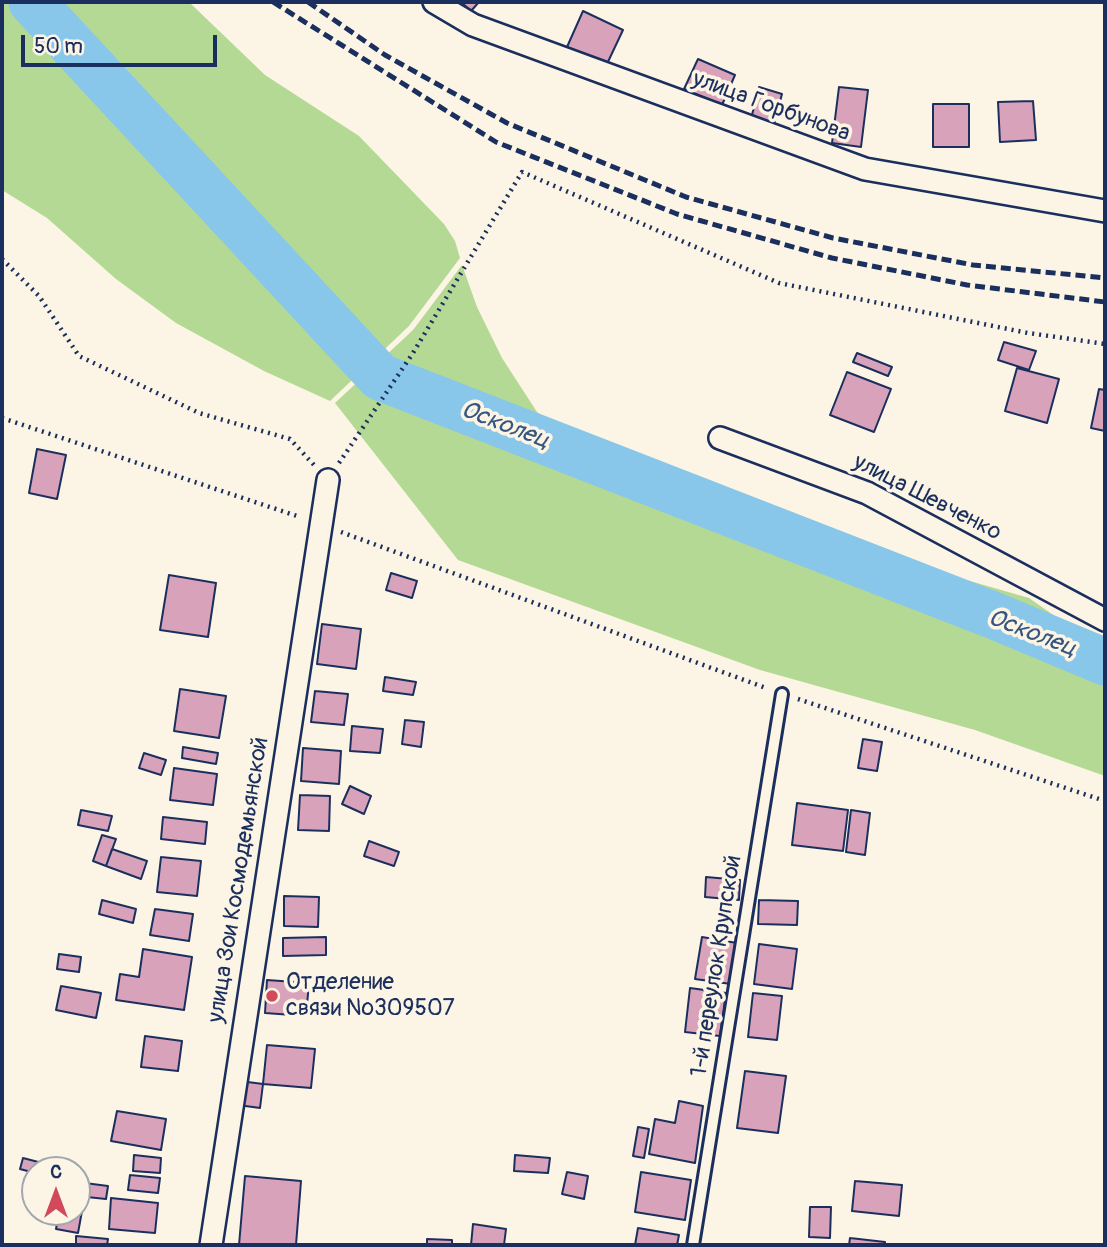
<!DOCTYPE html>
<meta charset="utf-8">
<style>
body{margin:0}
#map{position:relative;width:1107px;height:1247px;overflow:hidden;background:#fcf5e5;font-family:Pangolin,sans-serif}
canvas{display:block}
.frame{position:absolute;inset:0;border:4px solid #1b2f5e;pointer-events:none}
.north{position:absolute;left:21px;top:1156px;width:70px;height:70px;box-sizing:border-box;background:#fcf5e5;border:2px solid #a2a6af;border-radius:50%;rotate:0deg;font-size:19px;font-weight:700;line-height:28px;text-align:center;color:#1b2f5e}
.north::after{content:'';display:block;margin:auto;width:24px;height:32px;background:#d1495b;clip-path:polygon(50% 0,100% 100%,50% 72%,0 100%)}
.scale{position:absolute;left:21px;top:35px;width:196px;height:32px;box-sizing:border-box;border:4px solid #1b2f5e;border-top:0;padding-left:9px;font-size:21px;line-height:24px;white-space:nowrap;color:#1b2f5e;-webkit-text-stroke:5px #fcf5e5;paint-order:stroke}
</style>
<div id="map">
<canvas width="1107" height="1247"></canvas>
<div class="frame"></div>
<div class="north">С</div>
<div class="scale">50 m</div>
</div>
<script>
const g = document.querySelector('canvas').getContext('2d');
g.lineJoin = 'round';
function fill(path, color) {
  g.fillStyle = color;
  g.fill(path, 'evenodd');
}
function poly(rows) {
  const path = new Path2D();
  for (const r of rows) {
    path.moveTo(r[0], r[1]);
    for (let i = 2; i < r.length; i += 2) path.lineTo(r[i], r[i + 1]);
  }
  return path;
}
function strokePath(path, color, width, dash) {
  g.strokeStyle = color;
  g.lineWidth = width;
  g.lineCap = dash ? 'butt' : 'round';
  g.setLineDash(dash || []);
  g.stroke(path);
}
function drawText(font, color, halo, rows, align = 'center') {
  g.font = font + ' Pangolin,sans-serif';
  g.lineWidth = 7;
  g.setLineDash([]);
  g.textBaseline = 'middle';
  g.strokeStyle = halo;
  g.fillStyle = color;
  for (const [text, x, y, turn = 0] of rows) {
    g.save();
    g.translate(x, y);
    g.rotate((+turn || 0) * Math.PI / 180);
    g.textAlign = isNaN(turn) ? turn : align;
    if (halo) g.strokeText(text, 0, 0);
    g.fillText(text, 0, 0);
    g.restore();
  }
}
const green = poly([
 [2,2,189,2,265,75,359,136,444,224,455,241,460,258,409,326,330,401,264,371,176,323,116,279,47,218,2,190],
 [462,265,477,307,502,358,537,412,571,442,615,467,724,502,831,541,1029,598,1105,651,1105,776,975,730,760,670,458,560,335,403,413,330]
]);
const river = poly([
 [32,2,380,377,995,616,1105,662]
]);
const building = poly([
 [461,2,479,2,471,11,461,2],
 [583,11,623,30,606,66,567,47,583,11],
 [698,59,735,75,722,105,684,89,698,59],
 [759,87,782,94,774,124,751,119,759,87],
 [839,87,868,90,861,147,832,143,839,87],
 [1033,101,1036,140,1000,142,998,102,1033,101],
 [933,104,969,104,969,147,933,147,933,104],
 [1004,342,1036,351,1029,370,998,360,1004,342],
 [857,353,892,367,888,376,853,362,857,353],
 [1017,368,1059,379,1047,423,1005,411,1017,368],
 [847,372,891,389,874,432,830,415,847,372],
 [1099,389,1105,390,1105,431,1091,428,1099,389],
 [37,449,66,455,57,499,29,493,37,449],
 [391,573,417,581,412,598,386,590,391,573],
 [169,575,216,583,208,637,160,630,169,575],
 [322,624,361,629,356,669,317,664,322,624],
 [385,677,416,682,413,695,383,691,385,677],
 [180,689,226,696,219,738,174,731,180,689],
 [315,691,348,694,344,725,311,722,315,691],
 [405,720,424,722,421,747,402,744,405,720],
 [352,726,383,729,380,753,350,751,352,726],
 [863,739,882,742,877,771,858,768,863,739],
 [183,747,218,753,216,764,182,758,183,747],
 [303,748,341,751,339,784,301,781,303,748],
 [144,753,166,760,161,775,139,768,144,753],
 [174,768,217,774,213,805,170,800,174,768],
 [350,786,371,796,364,814,342,804,350,786],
 [300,795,330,796,329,831,298,830,300,795],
 [797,803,848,810,843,851,792,845,797,803],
 [81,810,112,816,108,831,78,825,81,810],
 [851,810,870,813,865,855,846,852,851,810],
 [163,817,207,822,205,844,161,839,163,817],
 [102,835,116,839,106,866,93,861,102,835],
 [369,841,399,852,394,866,364,856,369,841],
 [112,849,147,861,141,879,106,866,112,849],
 [161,857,201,861,197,896,157,892,161,857],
 [706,877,740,880,739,900,705,897,706,877],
 [284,896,319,897,318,927,284,926,284,896],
 [102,900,136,909,133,923,99,914,102,900],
 [759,900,798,901,797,925,758,924,759,900],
 [155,909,193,914,189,941,150,935,155,909],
 [326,937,326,955,283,956,283,938,326,937],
 [702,937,737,943,731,984,695,979,702,937],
 [759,944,797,949,792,989,754,984,759,944],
 [143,949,192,957,184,1010,116,1000,120,974,139,977,143,949],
 [59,954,81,957,79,972,57,969,59,954],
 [267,980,309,983,306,1016,265,1013,267,980],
 [61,986,101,993,96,1018,56,1010,61,986],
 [690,988,726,993,720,1036,685,1032,690,988],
 [753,993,782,996,777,1040,748,1037,753,993],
 [145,1036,182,1041,178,1071,141,1067,145,1036],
 [267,1045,315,1049,311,1088,263,1084,267,1045],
 [745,1071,786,1076,778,1133,737,1128,745,1071],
 [240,1081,263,1084,260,1108,238,1105,240,1081],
 [679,1101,703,1106,695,1163,649,1154,655,1119,675,1123,679,1101],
 [117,1111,166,1119,161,1150,111,1141,117,1111],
 [638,1127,649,1129,644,1158,633,1156,638,1127],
 [134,1155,161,1158,160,1173,133,1171,134,1155],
 [515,1155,550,1158,548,1173,514,1171,515,1155],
 [23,1158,46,1164,44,1170,35,1170,35,1173,20,1169,23,1158],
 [567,1172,588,1176,584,1199,562,1194,567,1172],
 [641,1172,691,1180,685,1220,635,1212,641,1172],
 [130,1175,160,1178,158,1193,128,1190,130,1175],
 [245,1176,301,1181,296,1245,239,1245,245,1176],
 [855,1181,902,1185,899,1216,852,1211,855,1181],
 [77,1182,108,1186,106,1199,77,1196,77,1182],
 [111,1198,158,1203,155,1233,109,1229,111,1198],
 [810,1207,831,1207,830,1238,809,1237,810,1207],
 [82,1211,78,1233,56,1229,59,1212,82,1211],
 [473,1224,506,1229,504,1245,471,1245,473,1224],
 [638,1228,679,1235,677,1245,635,1245,638,1228],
 [76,1236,108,1239,107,1245,76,1245,76,1236],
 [850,1238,885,1242,885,1245,849,1245,850,1238],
 [427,1239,452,1240,452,1245,427,1245,427,1239]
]);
const path = poly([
 [2,259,39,296,79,356,199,413,290,439,314,465],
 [2,418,300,517],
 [339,463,413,353,522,172,779,283,1028,333,1105,344],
 [341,532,766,688],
 [798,699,1105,801]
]);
const service = poly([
 [693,1245,782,694]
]);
const minor = poly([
 [434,2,473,25,865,169,1105,211],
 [720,438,867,493,1105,620],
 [211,1245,328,480]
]);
const rail = poly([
 [273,2,496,142,677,214,832,258,967,285,1105,302],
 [308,2,385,55,507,123,686,197,833,238,973,265,1105,278]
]);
const markers = [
 [272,996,7,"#d1495b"]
];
const streetNames = [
 ["улица Горбунова",771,107,20],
 ["улица Шевченко",927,498,27],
 ["улица Зои Космодемьянской",239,880,-81],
 ["1-й переулок Крупской",717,966,-81]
];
const poiNames = [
 ["Отделение",286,983],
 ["связи №309507",286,1009]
];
const waterNames = [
 ["Осколец",505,426,21],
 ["Осколец",1032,634,21]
];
fill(green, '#b4d994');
strokePath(river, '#88c7e9', 47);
fill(building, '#d8a3ba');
strokePath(building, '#1b2f5e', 2);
strokePath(service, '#1b2f5e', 16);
strokePath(minor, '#1b2f5e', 26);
strokePath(path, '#1b2f5e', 4.5, [2, 5]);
strokePath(service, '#fcf5e5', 10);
strokePath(minor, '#fcf5e5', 21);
strokePath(rail, '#1b2f5e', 5, [10, 5]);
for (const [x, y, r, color] of markers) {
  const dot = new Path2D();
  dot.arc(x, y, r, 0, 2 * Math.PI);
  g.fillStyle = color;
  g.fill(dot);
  strokePath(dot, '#fcf5e5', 2.5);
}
drawText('23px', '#1b2f5e', '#fcf5e5', streetNames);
drawText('23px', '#1b2f5e', '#fcf5e5', poiNames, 'left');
drawText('italic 24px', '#365581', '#fcf5e5', waterNames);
</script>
